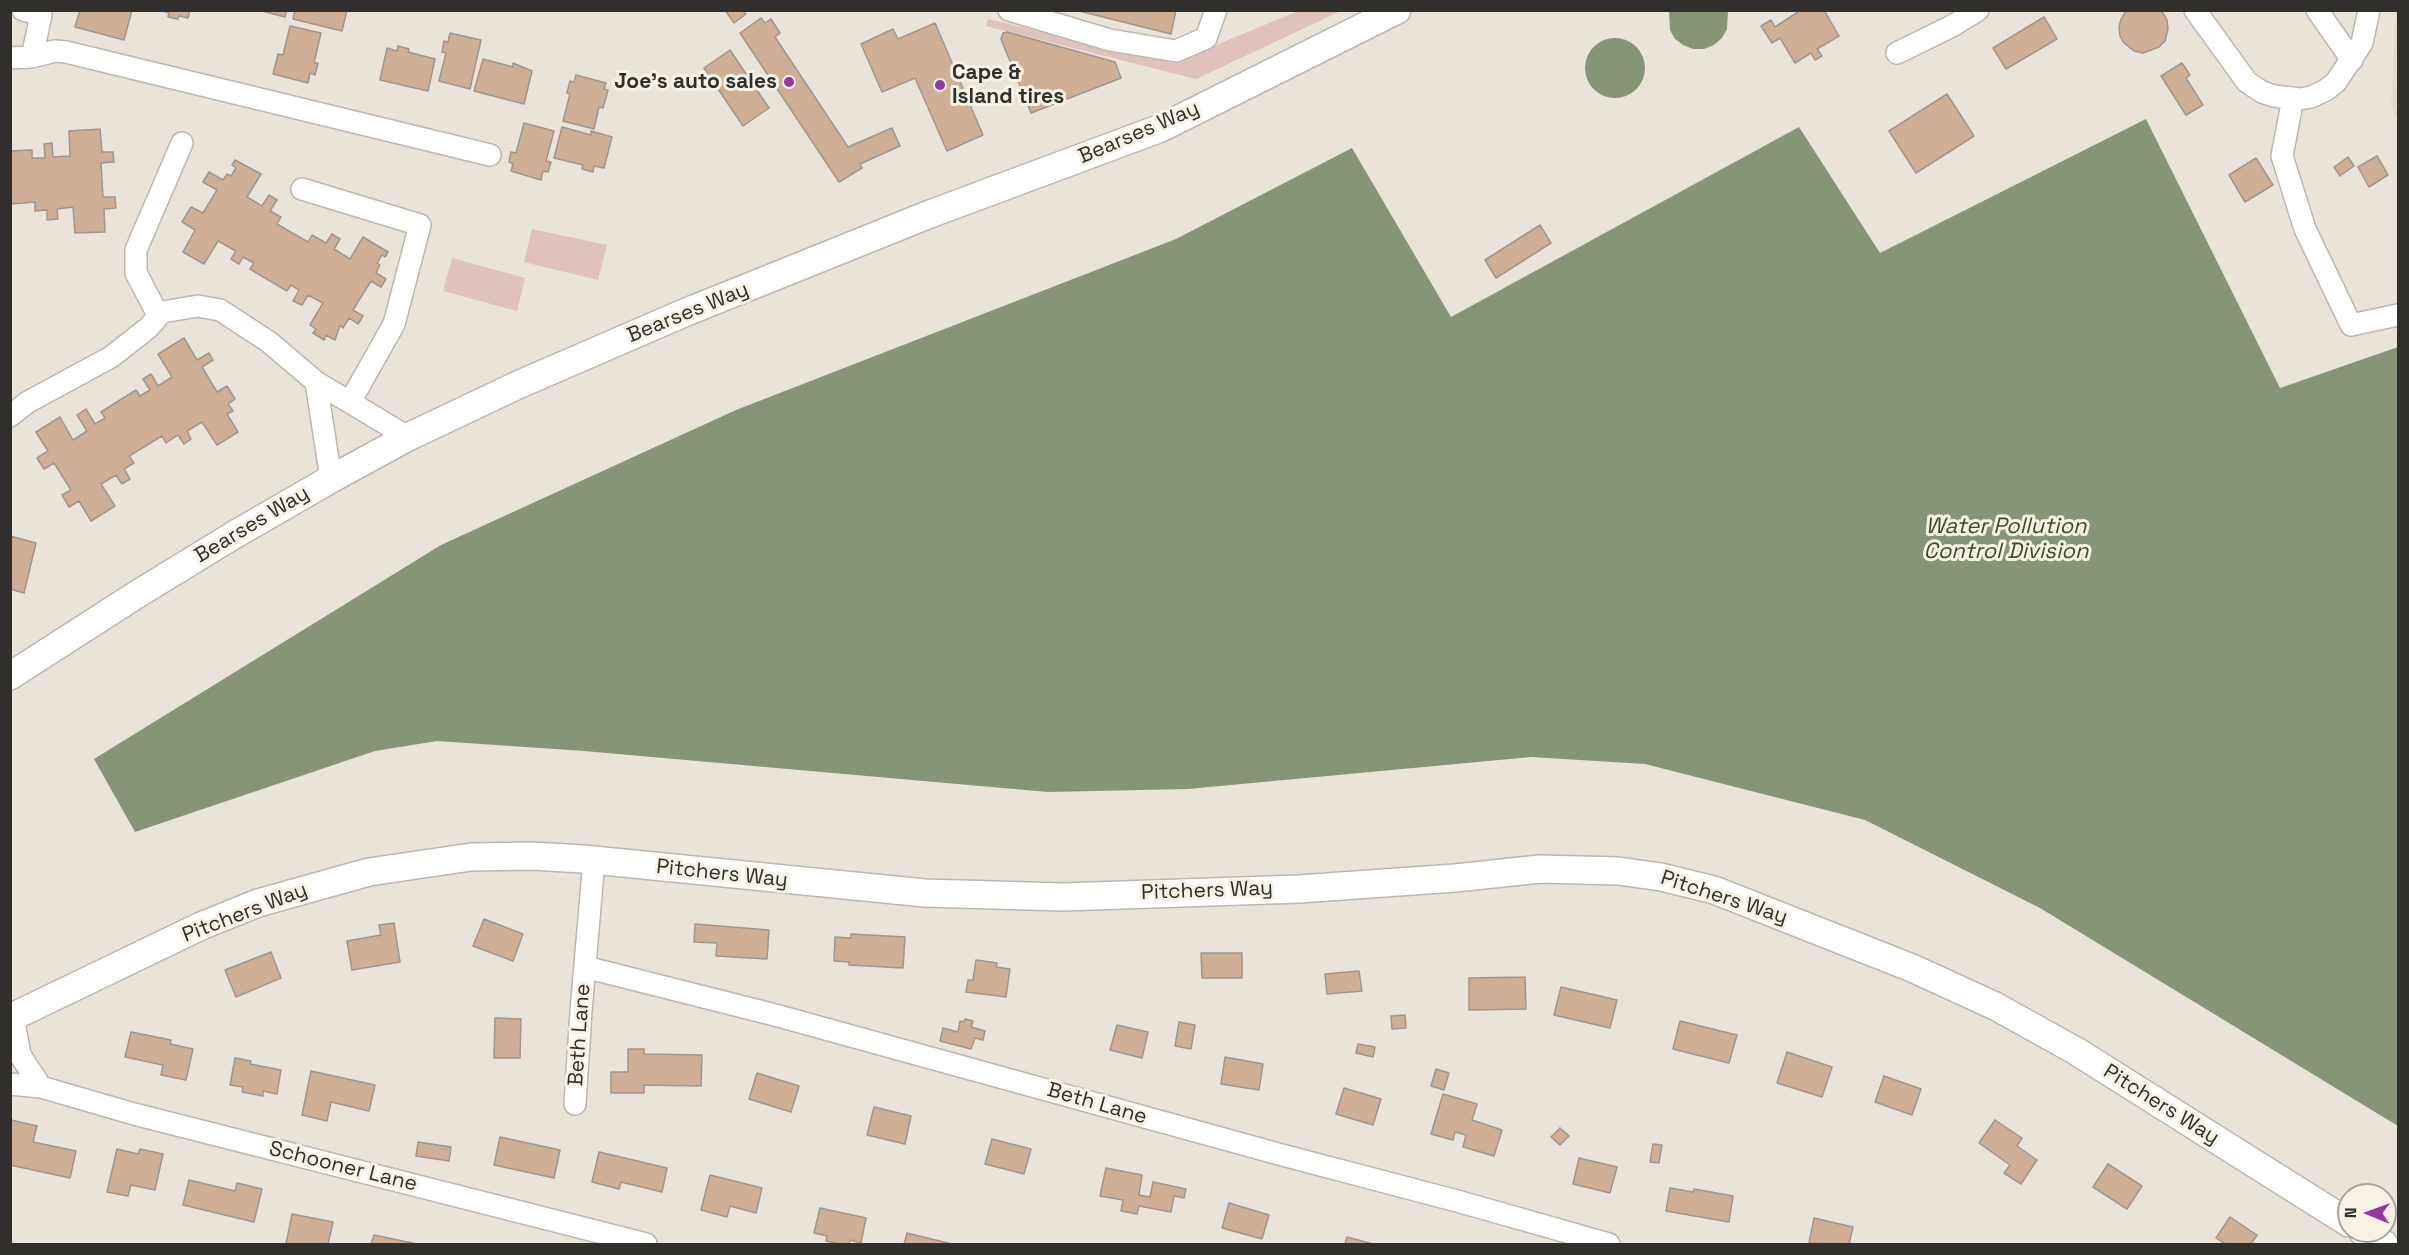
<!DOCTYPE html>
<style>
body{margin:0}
#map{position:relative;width:2409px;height:1255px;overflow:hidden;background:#e9e3d9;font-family:"Space Grotesk",sans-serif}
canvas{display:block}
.frame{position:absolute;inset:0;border:12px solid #312f2b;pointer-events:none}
.north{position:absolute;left:2337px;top:1183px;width:60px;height:60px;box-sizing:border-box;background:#f7f1e6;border:2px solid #a8a39b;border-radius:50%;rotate:271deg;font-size:16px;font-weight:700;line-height:24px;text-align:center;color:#312f2b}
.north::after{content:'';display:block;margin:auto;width:21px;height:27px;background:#9437a1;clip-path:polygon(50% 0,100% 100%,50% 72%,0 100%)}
</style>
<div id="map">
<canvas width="2409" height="1255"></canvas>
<div class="frame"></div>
<div class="north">N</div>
</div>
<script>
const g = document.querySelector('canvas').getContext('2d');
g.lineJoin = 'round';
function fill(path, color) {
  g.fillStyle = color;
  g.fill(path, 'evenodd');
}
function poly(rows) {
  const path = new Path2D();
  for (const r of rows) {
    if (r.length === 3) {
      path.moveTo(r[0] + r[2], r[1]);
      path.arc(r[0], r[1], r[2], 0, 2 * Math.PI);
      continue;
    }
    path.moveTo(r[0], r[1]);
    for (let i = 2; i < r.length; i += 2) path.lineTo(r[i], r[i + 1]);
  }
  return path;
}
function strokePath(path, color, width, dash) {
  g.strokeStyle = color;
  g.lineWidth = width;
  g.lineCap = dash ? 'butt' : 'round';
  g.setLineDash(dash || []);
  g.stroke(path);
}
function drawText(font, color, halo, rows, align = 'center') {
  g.font = font + ' "Space Grotesk",sans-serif';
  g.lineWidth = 6;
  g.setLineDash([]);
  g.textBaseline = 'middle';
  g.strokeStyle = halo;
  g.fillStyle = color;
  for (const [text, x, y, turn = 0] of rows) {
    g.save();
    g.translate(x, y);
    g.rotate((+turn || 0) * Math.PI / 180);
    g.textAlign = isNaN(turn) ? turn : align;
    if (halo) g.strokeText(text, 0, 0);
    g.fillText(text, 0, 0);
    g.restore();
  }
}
const built = poly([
 [2396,11,2398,11,2398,120,2391,106]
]);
const green = poly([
 [1298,11,1341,11,1196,79,986,26,988,19,1173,63],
 [532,229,607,245,598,280,524,262],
 [452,258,525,278,517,311,443,291]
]);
const water = poly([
 [1728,11,1727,29,1722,38,1714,45,1704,49,1693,49,1683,45,1675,39,1670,30,1669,11],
 [1615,68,30],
 [2146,119,2280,388,2398,347,2398,1126,2040,908,1865,820,1645,764,1531,757,1188,789,1048,792,584,751,437,741,375,751,135,832,94,759,441,545,736,410,1176,239,1352,148,1451,317,1799,127,1880,253]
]);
const building = poly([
 [80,10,132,10,124,40,75,27,80,10],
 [160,10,190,10,188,18,179,16,178,19,168,17,169,13,160,10],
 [258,10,287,10,285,17,258,10],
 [295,10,347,10,342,31,293,19,295,10],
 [725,10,743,10,746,14,734,23,725,10],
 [1075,10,1176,10,1171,34,1075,10],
 [1801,10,1824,10,1839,36,1817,49,1822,56,1815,60,1811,53,1795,63,1780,38,1772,43,1761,26,1771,20,1775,27,1801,10],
 [2127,10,2161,10,2167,20,2168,29,2165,41,2159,47,2143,53,2134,51,2124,43,2120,36,2119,27,2121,19,2127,10],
 [2044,17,2057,39,2006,69,1993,48,2044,17],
 [761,18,765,23,771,19,780,33,775,37,848,147,892,128,900,146,860,164,862,168,839,182,740,33,761,18],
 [935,23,983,135,947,151,915,78,882,92,861,44,893,29,898,39,935,23],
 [290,26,321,33,314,63,318,63,315,75,310,73,308,83,273,74,278,54,283,55,290,26],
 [1007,32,1115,62,1121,78,1031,113,1001,39,1003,33,1007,32],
 [450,33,481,40,470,89,439,81,446,53,442,52,444,41,448,42,450,33],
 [398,46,409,49,408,52,435,59,428,91,380,80,387,48,397,51,398,46],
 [730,50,769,108,743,126,704,68,730,50],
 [483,59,513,67,513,63,532,71,524,104,474,91,483,59],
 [2182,63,2190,75,2186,78,2203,105,2186,115,2161,76,2182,63],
 [576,75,606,83,604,89,608,90,603,108,599,107,594,129,563,121,570,94,567,93,570,81,574,82,576,75],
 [1947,94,1974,136,1916,173,1889,131,1947,94],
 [524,123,554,131,546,161,551,162,548,172,543,171,541,180,511,171,513,164,509,162,511,152,516,153,524,123],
 [562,127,591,135,591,131,612,137,604,168,594,166,593,172,582,169,583,165,554,158,562,127],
 [100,129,102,152,113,152,114,162,101,163,103,197,115,197,116,208,104,209,105,232,75,233,73,207,57,209,58,219,47,220,47,210,35,211,35,202,10,204,10,151,32,150,32,158,45,158,44,144,52,143,53,157,70,156,69,131,100,129],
 [2377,156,2388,175,2369,187,2358,167,2377,156],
 [2348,157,2354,166,2340,176,2334,167,2348,157],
 [2256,158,2273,185,2245,202,2229,175,2256,158],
 [235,160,261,174,247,197,262,206,269,195,277,200,270,211,281,217,277,224,308,242,312,235,326,243,332,234,340,239,334,249,350,259,363,237,388,252,385,257,382,255,377,263,380,265,376,273,386,279,381,287,371,281,353,310,363,316,358,324,349,318,343,328,340,325,335,340,326,335,324,340,313,333,316,329,310,325,323,303,308,295,302,305,293,301,299,290,291,285,287,291,250,269,254,263,243,257,239,264,231,259,236,251,218,241,204,264,183,252,195,230,182,222,191,207,203,213,217,190,203,182,209,172,223,180,227,174,231,176,236,168,232,165,235,160],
 [1540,225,1551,243,1496,278,1485,260,1540,225],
 [184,338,197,360,209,353,213,360,202,367,217,392,227,386,235,399,228,404,233,411,227,414,238,432,217,445,202,422,187,431,191,439,184,444,178,435,166,443,162,436,129,456,134,463,124,469,130,479,122,484,116,475,101,484,115,506,91,521,79,501,69,507,62,495,71,490,54,463,44,469,37,458,48,451,36,432,60,417,73,440,87,431,77,415,86,409,95,424,105,418,101,412,136,390,140,396,150,390,143,379,151,374,158,386,172,377,158,354,184,338],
 [10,536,36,543,24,593,10,589,10,536],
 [484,919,523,934,513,961,473,946,484,919],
 [394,923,400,962,352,970,347,941,381,935,379,925,394,923],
 [695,924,769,930,767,959,716,956,717,943,694,942,695,924],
 [851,934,905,937,903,968,849,965,849,962,834,961,835,937,851,938,851,934],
 [271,952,281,978,236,997,225,970,271,952],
 [1201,953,1242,953,1242,978,1202,978,1201,953],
 [976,960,997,963,996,967,1010,969,1006,997,966,992,968,980,973,980,976,960],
 [1359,971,1362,991,1327,994,1325,974,1359,971],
 [1525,977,1526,1009,1469,1010,1469,978,1525,977],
 [1561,987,1617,1000,1610,1028,1554,1015,1561,987],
 [1405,1015,1406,1028,1392,1029,1391,1016,1405,1015],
 [495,1018,521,1019,520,1058,494,1058,495,1018],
 [965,1019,973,1021,971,1027,985,1031,983,1040,975,1038,971,1049,940,1041,943,1028,958,1032,960,1021,964,1022,965,1019],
 [1680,1021,1737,1035,1729,1063,1673,1049,1680,1021],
 [1179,1022,1195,1025,1191,1049,1175,1046,1179,1022],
 [1117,1025,1148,1032,1142,1058,1110,1050,1117,1025],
 [131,1032,171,1040,170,1044,193,1049,186,1080,161,1075,163,1065,125,1057,131,1032],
 [1358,1044,1375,1047,1373,1057,1356,1053,1358,1044],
 [628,1049,644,1049,644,1054,702,1055,701,1086,644,1085,644,1093,611,1093,611,1072,628,1072,628,1049],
 [1787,1052,1832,1067,1822,1097,1777,1083,1787,1052],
 [1225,1057,1263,1064,1259,1090,1221,1084,1225,1057],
 [235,1058,251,1061,250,1064,281,1070,277,1094,263,1091,263,1096,242,1092,243,1087,230,1085,235,1058],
 [1436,1069,1449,1073,1444,1090,1431,1086,1436,1069],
 [311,1071,375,1085,369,1111,331,1102,327,1121,302,1115,311,1071],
 [757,1073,799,1086,791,1112,749,1099,757,1073],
 [1884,1076,1921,1089,1912,1115,1875,1102,1884,1076],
 [1344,1088,1381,1099,1373,1125,1336,1114,1344,1088],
 [1443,1094,1477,1104,1472,1120,1502,1130,1494,1156,1463,1147,1466,1135,1455,1132,1453,1140,1431,1134,1443,1094],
 [874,1107,911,1116,905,1144,867,1135,874,1107],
 [11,1120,37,1126,33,1142,76,1151,70,1178,10,1165,11,1120],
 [1995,1120,2022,1138,2017,1146,2037,1160,2021,1184,2004,1173,2010,1165,1979,1143,1995,1120],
 [1560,1128,1569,1136,1560,1145,1551,1137,1560,1128],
 [500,1137,560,1150,554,1178,494,1165,500,1137],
 [992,1139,1031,1149,1024,1174,985,1164,992,1139],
 [418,1142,451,1147,449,1161,416,1156,418,1142],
 [1653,1144,1662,1145,1659,1163,1650,1162,1653,1144],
 [117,1149,138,1154,140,1149,163,1154,155,1190,131,1185,128,1196,107,1192,117,1149],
 [599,1152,667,1168,662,1192,621,1182,619,1189,592,1182,599,1152],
 [1579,1158,1617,1167,1610,1193,1573,1184,1579,1158],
 [2108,1164,2142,1186,2127,1209,2093,1187,2108,1164],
 [1106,1168,1142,1175,1139,1195,1150,1197,1153,1182,1186,1189,1184,1198,1174,1196,1171,1212,1139,1206,1137,1214,1121,1211,1123,1200,1100,1196,1106,1168],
 [710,1175,762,1188,756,1213,730,1206,727,1217,701,1210,710,1175],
 [189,1180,235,1191,237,1183,262,1189,254,1222,183,1205,189,1180],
 [1670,1188,1693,1192,1694,1189,1733,1196,1729,1222,1666,1211,1670,1188],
 [1229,1203,1269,1215,1262,1239,1222,1228,1229,1203],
 [820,1208,866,1218,861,1243,850,1240,849,1244,841,1244,826,1241,827,1236,814,1233,820,1208],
 [292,1214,333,1222,328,1244,286,1244,292,1214],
 [2230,1217,2257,1235,2251,1244,2225,1244,2216,1238,2230,1217],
 [1814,1218,1853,1227,1849,1244,1809,1243,1814,1218],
 [907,1233,952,1244,904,1244,907,1233],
 [374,1235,417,1244,371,1244,374,1235],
 [1347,1237,1373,1244,1345,1244,1347,1237]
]);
const minor = poly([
 [23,10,41,15,32,57],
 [1009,10,1110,40,1176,51,1206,38,1216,10],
 [2195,10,2247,82,2262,92,2274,96,2300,99,2311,97,2326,90,2336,82,2362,43,2369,10],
 [2317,10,2352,60],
 [1897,53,1952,26,1978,10],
 [10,58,32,57,55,51,66,52,490,155],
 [2293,98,2282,156,2305,229,2351,325,2398,315],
 [302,189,420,225,394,324,350,402],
 [157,313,198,306,220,310,269,342,316,382],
 [10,416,28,402,111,357,148,328,157,318,157,313,136,273,136,250,182,143],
 [331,479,316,382,408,437],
 [585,967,775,1015,1282,1155,1457,1201,1609,1244],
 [10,1084,41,1087,20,1055,13,1017],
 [41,1087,134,1114,646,1244],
 [575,1104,581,1011,594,860]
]);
const major = poly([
 [10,676,136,595,234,535,331,479,408,437,520,384,684,313,930,214,1161,128,1397,10],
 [10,1018,201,926,258,903,369,872,471,857,532,856,583,859,925,893,1064,897,1299,889,1455,878,1540,869,1618,871,1661,877,1714,890,1912,968,1995,1006,2076,1051,2349,1223],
 [2362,1231,2384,1244]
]);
const markers = [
 [789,82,6,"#9437a1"],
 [940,85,6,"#9437a1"]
];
const poiNames = [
 ["Cape &",952,73],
 ["Island tires",952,97],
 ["Joe's auto sales",777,82,"right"]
];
const streetNames = [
 ["Bearses Way",1139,133,-23],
 ["Bearses Way",688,313,-22],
 ["Bearses Way",252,525,-31],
 ["Pitchers Way",722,874,6],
 ["Pitchers Way",1207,891,-2],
 ["Pitchers Way",1724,898,18],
 ["Pitchers Way",245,913,-21],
 ["Beth Lane",580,1035,-86],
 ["Beth Lane",1097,1104,16],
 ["Pitchers Way",2161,1105,32],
 ["Schooner Lane",343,1167,14]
];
const waterNames = [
 ["Water Pollution",2006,527],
 ["Control Division",2006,552]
];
fill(built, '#e4dac9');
fill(green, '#dfc2bb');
fill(water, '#859575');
fill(building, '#cfae96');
strokePath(building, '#9f958e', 1.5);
strokePath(minor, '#bcb7ad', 24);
strokePath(major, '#bcb7ad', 30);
strokePath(minor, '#fff', 21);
strokePath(major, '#fff', 27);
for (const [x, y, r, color] of markers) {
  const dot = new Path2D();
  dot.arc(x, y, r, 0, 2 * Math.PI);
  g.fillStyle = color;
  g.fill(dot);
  strokePath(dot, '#f7f1e6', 2);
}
drawText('bold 21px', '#312f2b', '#f7f1e6', poiNames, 'left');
drawText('21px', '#312f2b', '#f7f1e6', streetNames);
drawText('italic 22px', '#384f1c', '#f7f1e6', waterNames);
</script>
